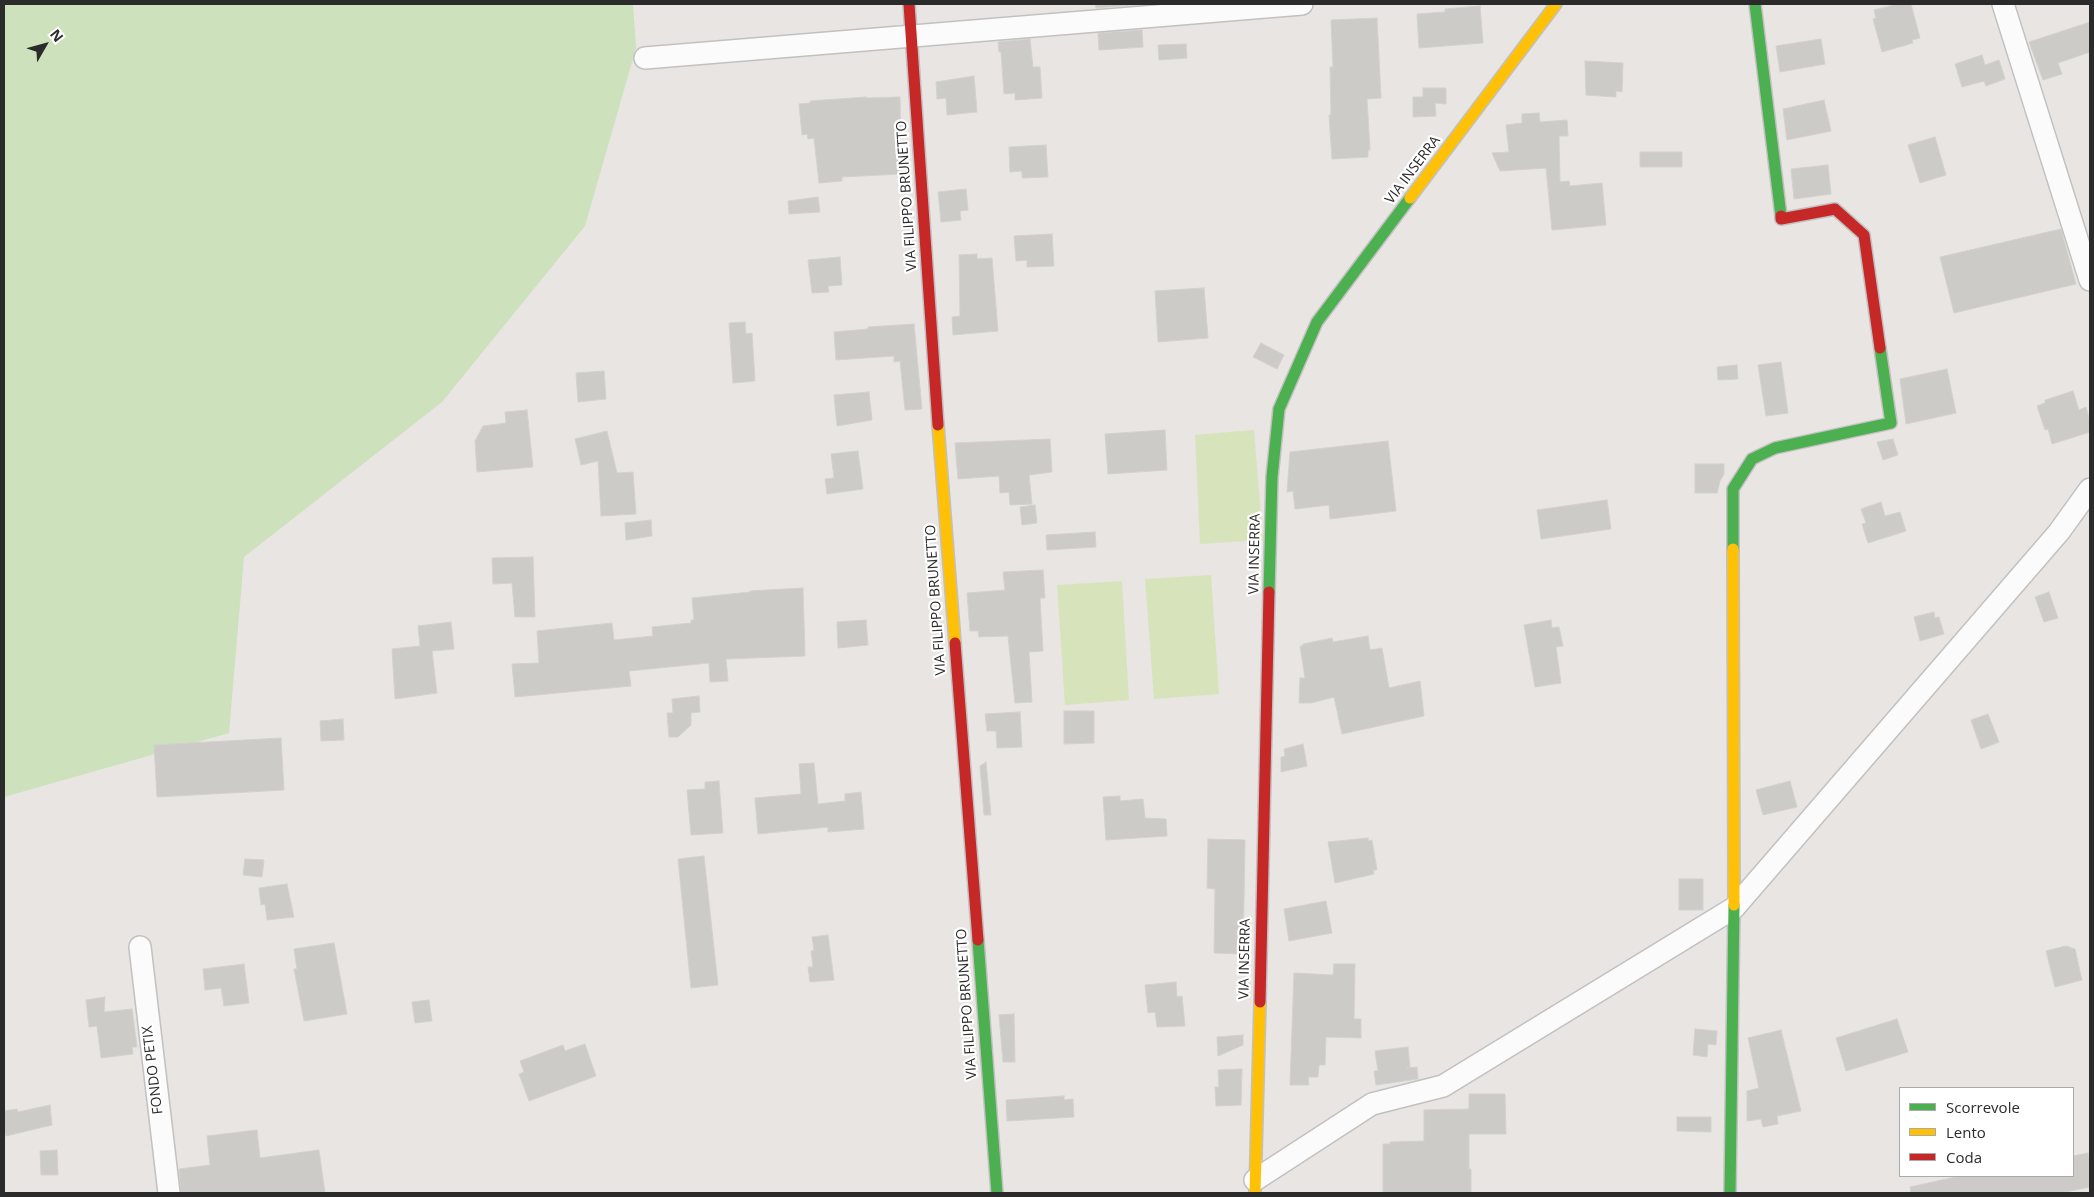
<!DOCTYPE html>
<style>
body{margin:0}
#map{position:relative;width:2094px;height:1197px;overflow:hidden;background:#e8e5e2;font-family:"Open Sans",sans-serif}
canvas{display:block}
.frame{position:absolute;inset:0;border:5px solid #2b2b2b;pointer-events:none}
.legend{position:absolute;left:1899px;top:1087px;width:175px;height:90px;box-sizing:border-box;background:#fff;border:1px solid #aaa;margin:0;padding:6px 9px;list-style:none;font-size:15px;color:#2b2b2b}
.legend li{display:flex;align-items:center;gap:10px;height:25px}
.legend b{width:25px;border:1px solid #aaa}
.north{position:absolute;left:20px;top:20px;width:50px;height:50px;-webkit-text-stroke:4px #fff;paint-order:stroke;rotate:52deg;font-size:14px;font-weight:700;line-height:20px;text-align:center;color:#2b2b2b}
.north::after{content:'';display:block;margin:auto;width:18px;height:22px;background:#2b2b2b;clip-path:polygon(50% 0,100% 100%,50% 72%,0 100%)}
</style>
<div id="map">
<canvas width="2094" height="1197"></canvas>
<div class="frame"></div>
<ul class="legend">
<li><b style="height:6px;background:#4caf50"></b>Scorrevole</li>
<li><b style="height:6px;background:#ffc107"></b>Lento</li>
<li><b style="height:6px;background:#c62828"></b>Coda</li>
</ul>
<div class="north">N</div>
</div>
<script>
const g = document.querySelector('canvas').getContext('2d');
g.lineJoin = 'round';
function fill(path, color) {
  g.fillStyle = color;
  g.fill(path, 'evenodd');
}
function poly(rows) {
  const path = new Path2D();
  for (const r of rows) {
    path.moveTo(r[0], r[1]);
    for (let i = 2; i < r.length; i += 2) path.lineTo(r[i], r[i + 1]);
  }
  return path;
}
function strokePath(path, color, width, dash) {
  g.strokeStyle = color;
  g.lineWidth = width;
  g.lineCap = dash ? 'butt' : 'round';
  g.setLineDash(dash || []);
  g.stroke(path);
}
function drawText(font, color, halo, rows, align = 'center') {
  g.font = font + ' "Open Sans",sans-serif';
  g.lineWidth = 4.5;
  g.setLineDash([]);
  g.textBaseline = 'middle';
  g.strokeStyle = halo;
  g.fillStyle = color;
  for (const [text, x, y, turn = 0] of rows) {
    g.save();
    g.translate(x, y);
    g.rotate((+turn || 0) * Math.PI / 180);
    g.textAlign = isNaN(turn) ? turn : align;
    if (halo) g.strokeText(text, 0, 0);
    g.fillText(text, 0, 0);
    g.restore();
  }
}
const green = poly([
 [4,4,633,4,636,48,585,226,442,402,244,557,229,733,4,797]
]);
const pitch = poly([
 [1254,430,1263,540,1200,544,1195,435],
 [1211,575,1219,694,1154,699,1145,579],
 [1122,581,1129,700,1065,705,1057,585]
]);
const building = poly([
 [1095,4,1146,4,1096,8,1095,4],
 [1898,4,1911,4,1920,38,1912,40,1913,43,1882,52,1873,19,1876,18,1874,10,1898,4],
 [1480,6,1483,43,1419,48,1417,14,1445,12,1445,9,1480,6],
 [1377,18,1381,98,1367,99,1370,150,1368,150,1368,157,1332,159,1329,115,1331,115,1330,67,1333,67,1331,20,1377,18],
 [2090,22,2090,52,2058,63,2062,74,2043,80,2029,42,2090,22],
 [1142,30,1143,47,1099,50,1098,33,1142,30],
 [1030,39,1033,67,1040,67,1042,98,1015,100,1015,93,1004,94,1001,52,999,52,998,42,1030,39],
 [1821,39,1825,64,1780,72,1776,46,1821,39],
 [1186,44,1187,58,1159,60,1158,45,1186,44],
 [1982,55,1985,65,1999,60,2005,79,1986,86,1984,81,1962,87,1955,64,1982,55],
 [1585,61,1623,63,1622,92,1616,91,1616,97,1586,95,1585,61],
 [974,76,977,112,947,115,946,98,937,99,936,82,974,76],
 [1423,88,1446,88,1446,104,1435,103,1436,116,1413,117,1413,97,1423,97,1423,88],
 [866,97,866,98,900,97,901,174,842,177,842,181,819,183,814,138,808,139,807,134,802,135,799,104,810,103,810,101,866,97],
 [1824,100,1831,131,1787,140,1783,109,1824,100],
 [1539,113,1540,122,1567,120,1568,136,1559,136,1560,182,1569,181,1570,186,1602,183,1606,225,1552,230,1546,168,1500,171,1492,153,1509,152,1506,125,1522,123,1522,114,1539,113],
 [1935,137,1946,175,1920,183,1908,145,1935,137],
 [1046,145,1048,177,1022,178,1022,171,1010,172,1009,147,1046,145],
 [1640,152,1682,152,1682,167,1640,167,1640,152],
 [1828,165,1831,194,1794,199,1791,169,1828,165],
 [966,189,968,210,960,211,961,220,941,222,938,192,966,189],
 [818,197,820,212,789,214,788,201,818,197],
 [2061,229,2076,284,1954,313,1940,257,2061,229],
 [1052,234,1054,266,1027,267,1027,260,1016,261,1014,236,1052,234],
 [977,254,977,259,992,258,998,331,953,335,952,317,960,316,959,255,977,254],
 [840,257,842,285,828,286,829,292,812,293,808,260,840,257],
 [1204,288,1208,338,1158,342,1155,291,1204,288],
 [745,322,746,334,752,333,755,381,733,383,729,323,745,322],
 [914,324,922,409,905,410,900,361,894,362,894,356,836,360,834,332,868,329,868,327,914,324],
 [1261,343,1284,355,1277,369,1253,357,1261,343],
 [1781,362,1788,413,1766,416,1758,365,1781,362],
 [1737,365,1738,379,1718,380,1717,367,1737,365],
 [1947,369,1956,413,1906,424,1900,379,1947,369],
 [604,371,606,399,578,402,576,373,604,371],
 [2073,391,2079,410,2086,407,2090,422,2090,432,2052,444,2048,429,2045,430,2037,406,2045,403,2045,400,2073,391],
 [869,392,872,420,837,426,834,395,869,392],
 [527,410,533,467,477,472,475,441,483,426,506,423,505,412,527,410],
 [1165,430,1167,470,1108,474,1105,434,1165,430],
 [607,431,617,473,633,472,636,514,601,516,598,461,581,465,575,439,607,431],
 [1050,439,1052,472,1029,475,1032,504,1010,505,1009,492,1000,493,999,476,958,479,955,443,1050,439],
 [1893,439,1898,455,1883,460,1877,442,1893,439],
 [1388,441,1396,511,1330,519,1329,505,1295,509,1293,491,1287,492,1290,452,1388,441],
 [858,451,863,489,827,494,825,479,834,478,831,454,858,451],
 [1695,464,1724,464,1724,474,1720,481,1717,493,1695,493,1695,464],
 [1607,500,1611,529,1541,539,1537,510,1607,500],
 [1881,502,1885,516,1900,512,1906,531,1868,543,1862,524,1866,523,1861,509,1881,502],
 [1035,505,1037,523,1022,525,1020,507,1035,505],
 [651,520,652,536,626,540,625,523,651,520],
 [1095,532,1096,547,1047,550,1046,535,1095,532],
 [533,557,535,617,515,617,512,583,493,584,492,558,533,557],
 [1043,570,1045,598,1040,598,1043,651,1029,652,1032,702,1015,703,1008,636,979,637,978,631,970,631,967,593,1005,590,1003,572,1043,570],
 [803,588,805,656,726,659,728,681,710,682,709,663,629,671,631,686,515,697,512,664,539,663,537,631,612,623,614,640,653,636,652,627,691,623,691,620,694,620,692,598,750,592,750,591,803,588],
 [2049,592,2058,618,2044,622,2035,597,2049,592],
 [1934,612,1935,618,1939,617,1944,634,1920,641,1914,617,1934,612],
 [866,620,868,645,838,648,837,622,866,620],
 [1551,620,1552,628,1559,627,1563,646,1556,647,1561,683,1535,687,1524,625,1551,620],
 [451,622,454,649,432,651,437,693,395,699,392,649,420,646,418,626,451,622],
 [1368,636,1370,650,1382,648,1389,688,1420,681,1424,716,1342,734,1334,697,1311,703,1299,703,1300,678,1305,678,1300,646,1303,646,1303,644,1332,638,1333,642,1368,636],
 [699,696,700,712,691,713,691,725,678,737,669,737,667,713,673,713,672,699,699,696],
 [1064,711,1094,711,1094,743,1064,744,1064,711],
 [1020,712,1022,747,997,748,996,731,987,731,985,714,1020,712],
 [1988,714,1999,742,1981,749,1971,720,1988,714],
 [343,719,344,740,321,741,320,721,343,719],
 [281,738,284,790,157,797,154,745,281,738],
 [1303,744,1307,766,1281,772,1281,757,1285,756,1284,749,1303,744],
 [986,762,991,815,984,815,980,766,986,762],
 [814,763,818,804,845,801,845,794,861,792,864,829,828,832,828,827,758,834,755,798,801,794,799,764,814,763],
 [719,781,723,833,691,835,687,790,705,789,705,782,719,781],
 [1790,781,1797,807,1763,815,1756,790,1790,781],
 [1120,796,1120,801,1143,799,1145,818,1166,819,1167,836,1106,840,1103,797,1120,796],
 [1368,838,1368,841,1372,840,1377,870,1373,870,1374,874,1335,883,1328,842,1368,838],
 [1208,839,1245,840,1243,954,1214,953,1215,889,1207,888,1208,839],
 [704,856,718,985,691,988,678,859,704,856],
 [245,859,264,860,262,877,243,875,245,859],
 [1679,879,1703,879,1703,910,1679,910,1679,879],
 [287,884,294,917,267,920,265,904,261,905,259,888,287,884],
 [1326,901,1332,933,1289,941,1284,909,1326,901],
 [828,935,834,980,810,982,808,967,813,967,811,951,814,950,812,937,828,935],
 [334,943,347,1014,304,1021,294,969,297,969,294,949,334,943],
 [2066,946,2075,949,2082,980,2055,987,2046,951,2066,946],
 [244,964,249,1003,224,1006,221,988,205,990,203,969,244,964],
 [1334,964,1355,964,1354,1019,1361,1019,1361,1038,1326,1037,1325,1065,1319,1065,1318,1077,1308,1077,1309,1085,1290,1085,1294,973,1333,975,1334,964],
 [1176,982,1177,997,1182,996,1185,1026,1157,1027,1155,1012,1148,1013,1145,985,1176,982],
 [105,997,104,1012,132,1009,137,1047,132,1047,133,1054,101,1058,97,1026,89,1027,86,1000,105,997],
 [429,1000,432,1021,415,1023,412,1002,429,1000],
 [1014,1014,1015,1062,1003,1062,999,1015,1014,1014],
 [1897,1019,1908,1052,1846,1071,1836,1038,1897,1019],
 [1695,1029,1717,1031,1716,1045,1708,1044,1707,1057,1693,1055,1695,1029],
 [1781,1030,1801,1111,1777,1116,1778,1124,1763,1127,1761,1119,1747,1121,1747,1091,1759,1088,1748,1038,1781,1030],
 [1243,1035,1243,1045,1218,1056,1217,1037,1243,1035],
 [585,1044,596,1076,529,1101,519,1074,524,1072,520,1061,563,1045,565,1051,585,1044],
 [1408,1047,1410,1067,1406,1068,1417,1067,1418,1079,1376,1085,1374,1071,1378,1071,1375,1051,1408,1047],
 [1242,1069,1241,1105,1216,1106,1215,1087,1219,1087,1218,1070,1242,1069],
 [1469,1094,1505,1094,1506,1134,1469,1134,1469,1169,1471,1169,1471,1193,1383,1193,1383,1144,1390,1144,1390,1142,1424,1141,1424,1110,1469,1109,1469,1094],
 [1064,1096,1064,1100,1073,1099,1074,1117,1007,1121,1006,1100,1064,1096],
 [50,1105,52,1125,6,1136,4,1129,4,1111,17,1109,18,1112,50,1105],
 [1677,1117,1711,1117,1711,1132,1677,1131,1677,1117],
 [257,1130,260,1158,319,1150,325,1193,181,1193,179,1169,210,1165,207,1136,257,1130],
 [57,1150,58,1175,41,1175,40,1151,57,1150],
 [2088,1153,2090,1164,2090,1187,2060,1193,1911,1193,1910,1187,1960,1176,2073,1176,2073,1156,2088,1153]
]);
const street = poly([
 [2003,4,2090,280],
 [645,58,1302,4],
 [140,947,169,1193],
 [1255,1180,1372,1104,1443,1086,1734,908,2059,532,2090,489]
]);
const fast = poly([
 [1755,4,1781,216],
 [1733,549,1733,489,1752,459,1775,448,1891,423,1880,348],
 [1269,592,1272,477,1279,409,1317,322,1410,198],
 [978,940,997,1193],
 [1730,1193,1734,905]
]);
const slow = poly([
 [1410,198,1556,4],
 [938,425,955,643],
 [1733,549,1734,905],
 [1255,1193,1260,1002]
]);
const jam = poly([
 [909,4,938,425],
 [1781,216,1781,219,1835,209,1864,235,1880,348],
 [955,643,978,940],
 [1260,1002,1269,592]
]);
const streetNames = [
 ["VIA INSERRA",1413,170,-53],
 ["VIA FILIPPO BRUNETTO",907,196,-94],
 ["VIA INSERRA",1255,554,-89],
 ["VIA FILIPPO BRUNETTO",936,600,-94],
 ["VIA INSERRA",1245,959,-89],
 ["VIA FILIPPO BRUNETTO",967,1004,-94],
 ["FONDO PETIX",153,1070,-97]
];
fill(green, '#cde1bd');
fill(pitch, '#d7e4bb');
fill(building, '#cdcbc8');
strokePath(building, '#d3d1ce', 1);
strokePath(street, '#c2c1c1', 24);
strokePath(fast, '#c2c1c1', 14);
strokePath(slow, '#c2c1c1', 14);
strokePath(jam, '#c2c1c1', 14);
strokePath(street, '#fcfbfb', 21);
strokePath(fast, '#4caf50', 11);
strokePath(slow, '#ffc107', 11);
strokePath(jam, '#c62828', 11);
drawText('14px', '#2b2b2b', '#fff', streetNames);
</script>
